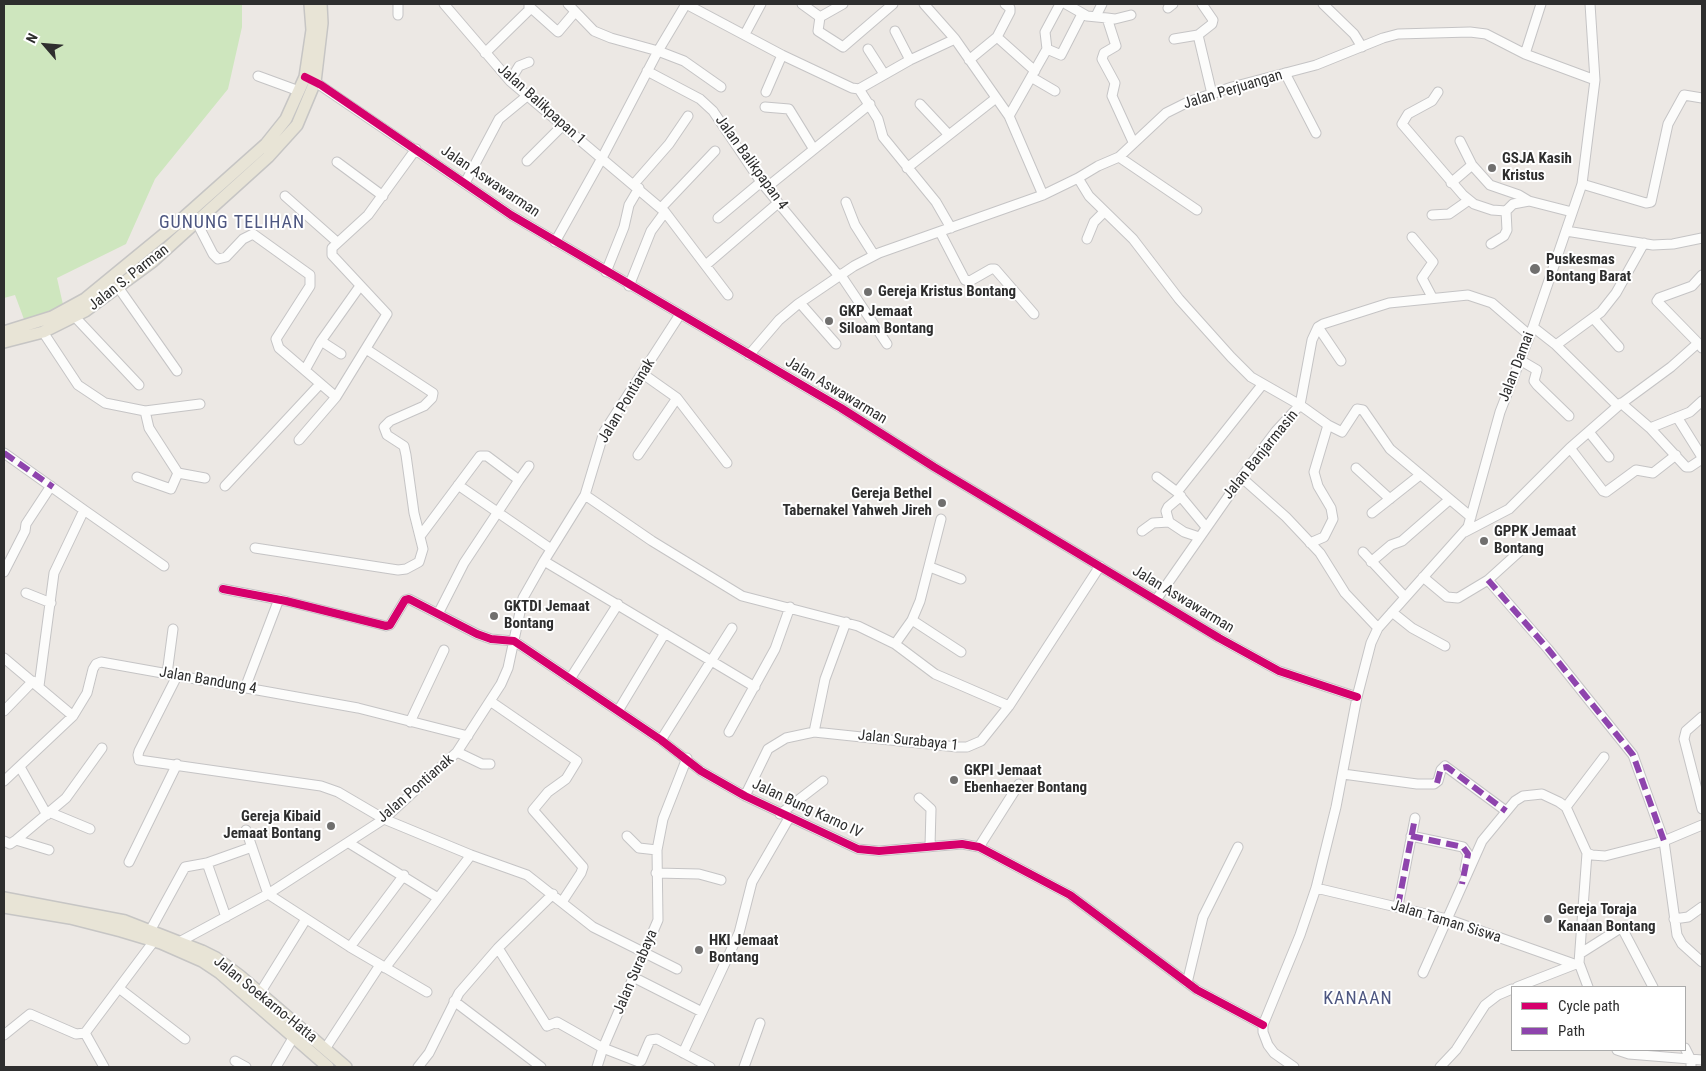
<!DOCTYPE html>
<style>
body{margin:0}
#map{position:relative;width:1706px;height:1071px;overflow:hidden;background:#ece8e4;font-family:"Roboto Condensed",sans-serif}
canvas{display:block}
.frame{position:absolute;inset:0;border:5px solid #2e2e2e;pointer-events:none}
.legend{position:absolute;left:1511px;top:986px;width:175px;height:65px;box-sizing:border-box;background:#fff;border:1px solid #ababab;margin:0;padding:6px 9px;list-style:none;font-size:15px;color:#2e2e2e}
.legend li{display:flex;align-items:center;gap:10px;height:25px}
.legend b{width:25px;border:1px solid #ababab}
.north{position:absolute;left:20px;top:20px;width:50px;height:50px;-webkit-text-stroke:4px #fff;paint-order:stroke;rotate:297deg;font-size:14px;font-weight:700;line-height:20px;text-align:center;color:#2e2e2e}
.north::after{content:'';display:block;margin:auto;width:18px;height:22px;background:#2e2e2e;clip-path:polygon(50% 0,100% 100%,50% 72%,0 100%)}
</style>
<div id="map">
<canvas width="1706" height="1071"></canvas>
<div class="frame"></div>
<ul class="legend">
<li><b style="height:6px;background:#d6006c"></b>Cycle path</li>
<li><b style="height:6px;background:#8e44ad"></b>Path</li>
</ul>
<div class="north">N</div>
</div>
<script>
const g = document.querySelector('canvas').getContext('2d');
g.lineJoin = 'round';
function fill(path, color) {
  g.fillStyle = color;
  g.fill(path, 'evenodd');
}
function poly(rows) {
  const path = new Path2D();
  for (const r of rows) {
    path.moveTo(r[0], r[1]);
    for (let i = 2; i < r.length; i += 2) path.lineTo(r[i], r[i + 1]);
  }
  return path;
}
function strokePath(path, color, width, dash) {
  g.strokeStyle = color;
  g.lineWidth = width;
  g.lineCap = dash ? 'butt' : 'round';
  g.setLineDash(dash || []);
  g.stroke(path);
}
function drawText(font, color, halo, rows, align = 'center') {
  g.font = font + ' "Roboto Condensed",sans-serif';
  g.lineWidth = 4;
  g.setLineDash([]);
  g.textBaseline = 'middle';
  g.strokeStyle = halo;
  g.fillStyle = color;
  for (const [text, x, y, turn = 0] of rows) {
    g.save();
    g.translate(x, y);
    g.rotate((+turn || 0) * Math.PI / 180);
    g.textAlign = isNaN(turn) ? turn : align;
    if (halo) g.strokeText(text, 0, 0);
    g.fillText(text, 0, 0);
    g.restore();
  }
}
const green = poly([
 [4,4,242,4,242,27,228,89,155,179,126,244,57,278,64,309,25,322,15,295,4,298]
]);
const minor = poly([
 [444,4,510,81,665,212,728,295],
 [568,4,594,31,611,38,658,51,684,61,721,87],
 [686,4,782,55,852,88,859,89,910,60,955,39],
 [802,4,820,17,818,31,843,47,893,4],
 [924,4,955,39,1009,116,1043,195],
 [1066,4,1087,16,1107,18,1116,46,1104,53,1102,59,1115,83,1112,96,1133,142],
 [1202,4,1213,20,1212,24,1198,35,1212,94],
 [1323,4,1354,34,1362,47],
 [530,7,558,32,575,12],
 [1168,8,1173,4],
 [398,15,398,4],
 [1096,16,1102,4],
 [820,17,843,4],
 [1107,18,1115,19,1131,15],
 [895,31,910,60],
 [745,34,761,4],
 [997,37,1035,71],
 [1174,39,1198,35],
 [868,49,884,74],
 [1047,49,1061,55,1082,14],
 [485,53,529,10,529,4],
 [1525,54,1541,4],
 [969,60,997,37,1010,12,1010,8,1005,4],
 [647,71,700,99,713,111,761,182,838,275],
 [1285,73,1316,133],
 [258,76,299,91],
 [1031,77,1055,91],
 [311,79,511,215,841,408,934,467,1219,638,1279,671,1357,697],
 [510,81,519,66,529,62],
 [859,89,878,119,883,137,936,202,951,228],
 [766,92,782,55],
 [1438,92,1432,101,1408,114,1402,124,1463,195,1474,204,1492,210,1506,211,1513,204,1529,201,1572,212],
 [920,104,949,135],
 [765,107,789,109,813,148],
 [1009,116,1047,49,1045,32,1060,4],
 [1119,157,1197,210],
 [527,161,562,126],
 [337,162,383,196],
 [1472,165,1490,185,1519,195,1529,201],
 [907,168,996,98],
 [1078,178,1089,196,1133,239,1179,299,1231,357,1251,377,1300,405,1328,425,1314,472,1318,486,1331,508,1333,519,1324,537,1310,543],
 [465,183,499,119,527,96],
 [1451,183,1472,165,1460,141],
 [634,184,669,144,688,116],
 [1582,184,1646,203,1651,202,1668,124,1684,95,1702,98],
 [766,188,870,104],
 [285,196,337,242],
 [846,202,855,225,874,255],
 [661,208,715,151],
 [1432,215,1449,214,1469,200],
 [718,218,761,182],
 [197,223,213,254,218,259,226,257,243,239,253,234,310,275,310,286,276,339,279,348,336,397,387,314,332,255,332,248,368,215,416,149],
 [1566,231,1653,245,1673,244,1702,238],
 [940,232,965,280,970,281,991,269,995,269,1034,314],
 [1412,237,1433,262,1422,278,1432,297],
 [1087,239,1094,222,1104,212],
 [555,242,602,158,658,51,686,4],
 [1491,244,1504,236,1507,230,1506,211],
 [707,264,778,203],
 [606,272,624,227,629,205,639,188],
 [840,274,887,344],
 [629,286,651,231,665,212],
 [118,287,177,371],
 [800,303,836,344],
 [75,317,139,385],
 [1594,319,1619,347],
 [1318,327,1341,361],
 [1533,327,1556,345,1618,406],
 [43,332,78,385,105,403,145,411,200,404],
 [321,341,341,354],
 [1698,343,1657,301,1659,298,1692,286,1702,275],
 [1556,345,1601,312,1616,293,1644,243],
 [749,355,779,320,798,304,854,266,879,253,1043,195,1078,178,1098,166,1119,157,1166,113,1188,102,1232,87,1316,65,1383,38,1398,34,1470,32,1486,34,1525,54,1595,80],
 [1520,360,1537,370,1534,381,1537,385,1569,416],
 [305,370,321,341,360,286],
 [643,374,677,398,727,463],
 [1621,403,1650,428,1686,467,1690,467,1702,459],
 [1677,417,1702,457],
 [1328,425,1342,432,1357,409,1363,410,1390,449,1471,517],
 [1650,428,1690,412,1702,401],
 [1589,432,1609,457],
 [299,440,336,397],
 [1570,448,1603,491,1606,492,1636,470,1653,473,1676,455],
 [4,453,84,510,54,573,39,686],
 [638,455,677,398],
 [1356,468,1390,499],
 [178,473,205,478],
 [137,477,171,489,178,473,149,428,145,411],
 [1157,477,1177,492],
 [1242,478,1286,517,1320,553,1345,593,1378,628],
 [519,480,529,466],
 [458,485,551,549],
 [225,486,320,384],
 [585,495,652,541,742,596,858,626,895,644,935,674,1009,706],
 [84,510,164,566],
 [1372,513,1420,475],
 [1169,522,1166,511,1168,507,1181,496],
 [1206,527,1177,492,1262,385],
 [1142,531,1153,523,1169,522,1184,532,1199,537],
 [1465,532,1509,509,1570,448,1618,406,1671,367,1698,343,1702,348],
 [421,535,480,456,487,456,519,480,464,563,438,614],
 [255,548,398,570,406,569,419,562,423,549,414,513,406,455,404,446,387,435,384,427,390,421,424,406,432,398,433,393,366,349],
 [1363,552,1405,597],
 [544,561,755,687],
 [1371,562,1391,545,1402,541,1449,500],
 [930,567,961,579],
 [4,572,25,531,26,524,51,486],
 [1423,577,1447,597,1458,598,1488,580,1520,551],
 [1488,580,1548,649,1633,755,1664,841,1677,935,1682,944,1702,962],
 [223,589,286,601,386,626,390,625,405,600,409,599,477,634,491,639,514,641,661,740,701,771,745,796,858,849,879,851,962,844,979,847,1070,895,1197,990,1263,1025],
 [26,593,51,603],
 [1156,600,1251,464,1276,431,1300,405,1312,340,1318,327,1323,324,1389,303,1468,295,1492,303,1529,335],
 [1392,612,1412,628,1445,646],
 [912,620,961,652],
 [895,644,912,620,920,601,941,519],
 [4,658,73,716],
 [167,674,173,629],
 [177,676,139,751,138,755,139,760,321,786,338,792,384,819,471,855,527,875,593,927,677,969],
 [570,679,618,604],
 [245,688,279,599],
 [490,701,577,761,566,779,548,792,533,810,583,867,581,873,562,902],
 [4,711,33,681],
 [618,711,665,633],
 [1702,717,1686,731,1684,739,1702,809],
 [410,722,444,650],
 [729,732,775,649,790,607],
 [814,732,825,679,846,622],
 [661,740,732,628],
 [457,752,482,764,490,764],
 [20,767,47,815],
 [1343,774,1417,784,1434,784,1438,781,1441,770,1445,766,1506,811],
 [4,781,73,716,87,693,93,669,96,664,101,662,358,708,468,736],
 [745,796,768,749,786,738,814,732,957,747,967,747,981,741,1009,706,1100,566],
 [919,798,931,809,930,846],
 [1566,807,1604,757],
 [49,812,90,829],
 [780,814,823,781],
 [246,830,268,894,350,947,427,992],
 [627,836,639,848,657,850],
 [1411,836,1463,847,1468,854,1465,869],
 [16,840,49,850],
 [4,841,10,844,16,840,66,798,102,748],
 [349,843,438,898],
 [979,847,1019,784],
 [1587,853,1579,963,1588,987],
 [129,862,177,764],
 [207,863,226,917],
 [656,873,699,874,721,880],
 [1316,888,1447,919,1574,964],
 [1398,906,1415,818],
 [1674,919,1688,917,1702,907],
 [151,929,185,867,207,863,252,847],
 [181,941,268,894,384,819,457,752,501,684,508,668,523,598,544,561,585,495,604,432,679,316],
 [350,947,404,875],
 [498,948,547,1026,557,1022,603,1048,639,1062,641,1061,650,1040,657,1039,710,1067],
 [1581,953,1619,929,1623,930,1653,987],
 [385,968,471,855],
 [1423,973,1482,841,1515,801,1523,796,1542,794,1559,802,1566,807,1587,853,1592,855,1605,856,1664,841,1702,825],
 [633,977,702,1012],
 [1187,983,1203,917,1238,847],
 [1517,987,1576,964],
 [120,989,185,1039],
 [260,993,306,919],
 [454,1001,541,1067],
 [4,1035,30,1014,76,1034,85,1033],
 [1685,1048,1691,1060,1691,1067],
 [325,1049,380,965],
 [1617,1050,1629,1054,1702,1060],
 [683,1053,739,933,752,882,789,818],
 [235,1061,246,1067],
 [104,1067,85,1033,154,941],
 [276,1067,293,1038],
 [418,1067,429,1053,459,993,498,948,553,894],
 [597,1067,603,1048,658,920,657,850,663,819,687,758],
 [744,1067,760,1023],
 [1294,1067,1274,1053,1268,1045,1263,1032,1263,1025,1300,935,1316,888,1336,807,1357,697,1371,643,1378,628,1468,527,1500,412,1533,327,1582,184,1595,80,1590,4],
 [1440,1067,1456,1050,1485,1005,1498,995,1512,989]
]);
const major = poly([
 [4,332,52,317,85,299,174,226,266,144,286,119,305,77,312,30,310,4],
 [4,342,43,332,85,311,153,261,268,157,297,125,315,82,322,23,321,4],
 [4,898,125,921,202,951,216,958,240,976,346,1067],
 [4,907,70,918,121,931,161,943,202,961,220,973,328,1067]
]);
const quiet = poly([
 [4,453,53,487],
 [1488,580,1548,649,1633,755,1664,841],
 [1437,783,1441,768,1447,767,1506,811],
 [1411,836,1463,847,1468,854,1462,884],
 [1398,906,1415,818]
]);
const cycleway = poly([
 [305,77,321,85,511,215,841,408,934,467,1219,638,1279,671,1357,697],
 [223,589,286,601,386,626,390,625,405,600,409,599,477,634,491,639,514,641,661,740,701,771,745,796,858,849,879,851,962,844,979,847,1070,895,1197,990,1263,1025]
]);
const markers = [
 [1492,168,5,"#706f6e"],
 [1535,269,6,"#706f6e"],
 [868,292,5,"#706f6e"],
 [829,321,5,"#706f6e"],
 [942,503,5,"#706f6e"],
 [1484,541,5,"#706f6e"],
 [494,616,5,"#706f6e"],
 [954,780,5,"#706f6e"],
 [331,826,5,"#706f6e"],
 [1548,919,5,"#706f6e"],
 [699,950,5,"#706f6e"]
];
const streetNames = [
 ["Jalan Perjuangan",1233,90,-17],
 ["Jalan Balikpapan 1",541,105,42],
 ["Jalan Balikpapan 4",751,163,54],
 ["Jalan Aswawarman",490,182,34],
 ["Jalan S. Parman",129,278,-38],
 ["Jalan Damai",1517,367,-69],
 ["Jalan Aswawarman",836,391,31],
 ["Jalan Pontianak",627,401,-59],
 ["Jalan Banjarmasin",1261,455,-51],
 ["Jalan Aswawarman",1183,600,31],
 ["Jalan Bandung 4",208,681,10],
 ["Jalan Surabaya 1",908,741,6],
 ["Jalan Pontianak",416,789,-41],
 ["Jalan Bung Karno IV",807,809,25],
 ["Jalan Taman Siswa",1446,922,17],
 ["Jalan Surabaya",636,972,-67],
 ["Jalan Soekarno-Hatta",265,1000,39]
];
const poiNames = [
 ["GSJA Kasih",1502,159],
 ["Kristus",1502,176],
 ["Puskesmas",1546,260],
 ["Bontang Barat",1546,277],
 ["Gereja Kristus Bontang",878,292],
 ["GKP Jemaat",839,312],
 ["Siloam Bontang",839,329],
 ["Gereja Bethel",932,494,"right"],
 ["Tabernakel Yahweh Jireh",932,511,"right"],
 ["GPPK Jemaat",1494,532],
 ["Bontang",1494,549],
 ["GKTDI Jemaat",504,607],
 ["Bontang",504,624],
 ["GKPI Jemaat",964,771],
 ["Ebenhaezer Bontang",964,788],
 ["Gereja Kibaid",321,817,"right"],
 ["Jemaat Bontang",321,834,"right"],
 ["Gereja Toraja",1558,910],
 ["Kanaan Bontang",1558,927],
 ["HKI Jemaat",709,941],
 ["Bontang",709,958]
];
const quarterNames = [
 ["GUNUNG TELIHAN",232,223],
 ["KANAAN",1358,999]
];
fill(green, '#cee6be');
strokePath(minor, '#c5c4c5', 11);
strokePath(major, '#c6c5c4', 14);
strokePath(minor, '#fcfcfb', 9);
strokePath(major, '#e8e4d6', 11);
strokePath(quiet, '#8e44ad', 6, [12, 6]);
strokePath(cycleway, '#d6006c', 8);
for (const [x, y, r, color] of markers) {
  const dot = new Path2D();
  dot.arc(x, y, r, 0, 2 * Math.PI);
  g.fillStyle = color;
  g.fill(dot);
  strokePath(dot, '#fff', 2);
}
drawText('15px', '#2e2e2e', '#fff', streetNames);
drawText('bold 15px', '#2e2e2e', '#fff', poiNames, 'left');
g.letterSpacing = '1px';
drawText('18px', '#4d5680', '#fff', quarterNames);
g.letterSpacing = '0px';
</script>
